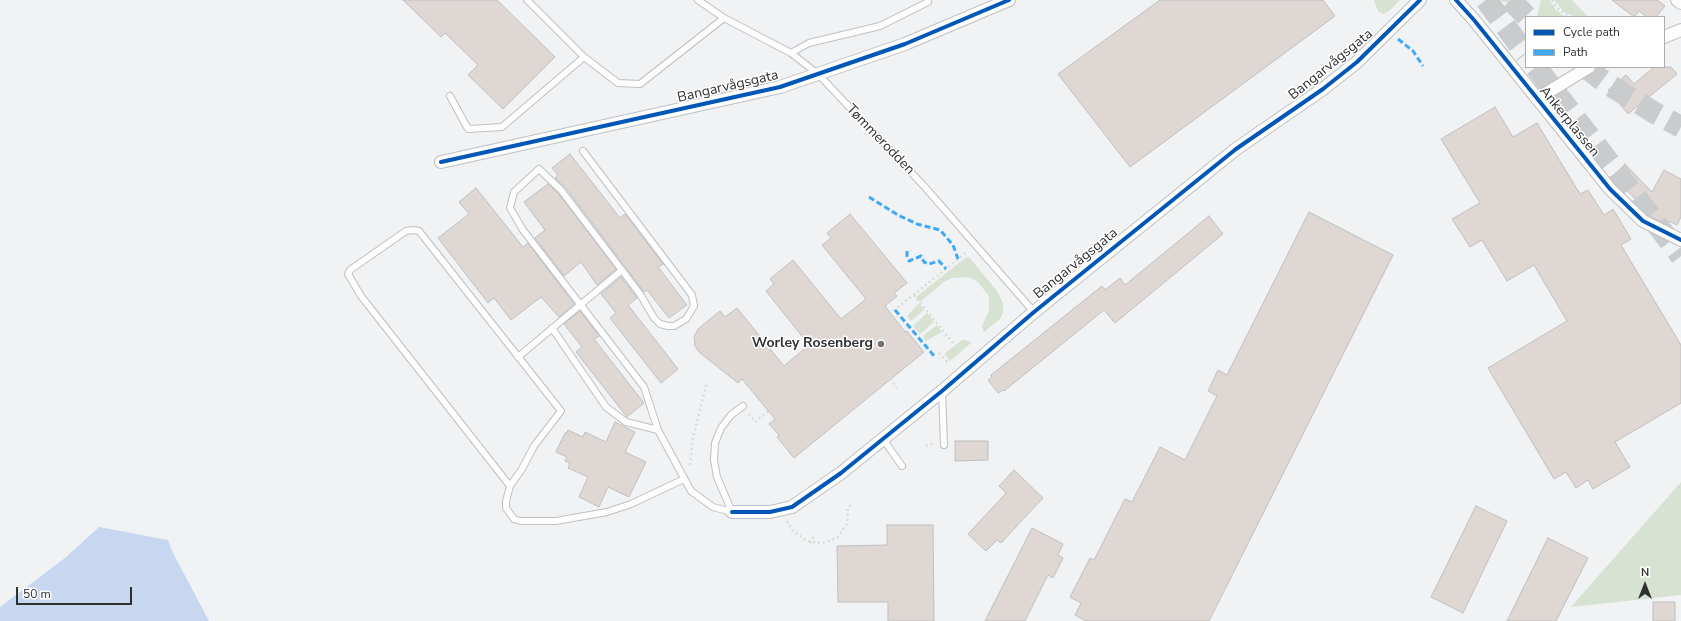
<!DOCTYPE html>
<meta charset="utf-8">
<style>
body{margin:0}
#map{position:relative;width:1681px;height:621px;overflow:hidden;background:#f0f2f4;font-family:"Nunito Sans",sans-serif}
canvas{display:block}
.legend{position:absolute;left:1525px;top:16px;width:140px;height:52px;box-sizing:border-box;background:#fff;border:1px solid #acacad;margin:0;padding:5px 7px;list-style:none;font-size:12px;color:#2f3032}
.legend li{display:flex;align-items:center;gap:8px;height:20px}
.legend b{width:20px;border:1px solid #acacad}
.north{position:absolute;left:1625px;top:565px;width:40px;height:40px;-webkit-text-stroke:3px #fff;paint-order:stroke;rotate:0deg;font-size:11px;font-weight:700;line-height:16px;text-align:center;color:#2f3032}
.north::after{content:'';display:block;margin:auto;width:14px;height:18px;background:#2f3032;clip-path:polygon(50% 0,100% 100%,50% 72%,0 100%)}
.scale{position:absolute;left:16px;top:587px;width:116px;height:18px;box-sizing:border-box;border:2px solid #2f3032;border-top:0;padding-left:5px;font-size:12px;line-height:14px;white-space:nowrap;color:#2f3032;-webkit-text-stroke:3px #fff;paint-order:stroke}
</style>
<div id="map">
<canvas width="1681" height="621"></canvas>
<ul class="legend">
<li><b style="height:5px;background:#0057b8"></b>Cycle path</li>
<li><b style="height:5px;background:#3fa9f5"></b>Path</li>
</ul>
<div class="north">N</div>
<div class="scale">50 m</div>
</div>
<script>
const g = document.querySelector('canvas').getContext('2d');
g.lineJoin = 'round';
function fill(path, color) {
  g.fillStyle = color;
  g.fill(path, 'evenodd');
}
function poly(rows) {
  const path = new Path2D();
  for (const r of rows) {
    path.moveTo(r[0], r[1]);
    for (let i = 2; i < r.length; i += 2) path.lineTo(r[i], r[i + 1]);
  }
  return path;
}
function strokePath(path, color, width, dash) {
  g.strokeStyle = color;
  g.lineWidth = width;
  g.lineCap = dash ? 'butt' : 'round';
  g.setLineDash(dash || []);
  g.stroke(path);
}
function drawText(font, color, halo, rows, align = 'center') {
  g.font = font + ' "Nunito Sans",sans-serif';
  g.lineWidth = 3;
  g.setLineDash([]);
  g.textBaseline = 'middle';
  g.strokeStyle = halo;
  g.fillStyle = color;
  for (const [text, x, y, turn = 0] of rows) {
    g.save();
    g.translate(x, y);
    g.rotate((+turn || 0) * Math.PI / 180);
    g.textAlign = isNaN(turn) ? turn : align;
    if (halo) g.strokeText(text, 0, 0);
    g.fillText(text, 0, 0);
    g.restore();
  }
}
const green = poly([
 [1374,0,1400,0,1389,11,1383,14,1378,11],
 [1498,0,1526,0,1522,3,1508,3],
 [1541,0,1550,0,1555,9,1565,17,1537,17],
 [1554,0,1572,0,1588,17,1575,17,1564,12],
 [969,257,997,291,1003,303,1003,313,1000,319,984,332,982,326,989,310,989,296,977,281,968,277,952,278,945,281,920,302,916,297,965,258],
 [919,303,924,310,911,321,907,316],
 [927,313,934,322,920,334,913,326],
 [937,325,942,332,926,341,923,336],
 [962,340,966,340,971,343,950,361,944,354],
 [1681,482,1681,595,1571,607]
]);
const water = poly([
 [99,527,168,540,172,551,209,621,0,621,0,607,65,558]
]);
const building = poly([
 [403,0,497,0,555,57,503,109,468,75,478,65,445,33,441,37,403,0],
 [1160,0,1323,0,1335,16,1130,167,1058,74,1160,0],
 [1612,0,1657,0,1665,6,1656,17,1647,17,1639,11,1634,17,1612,0],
 [1654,67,1671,67,1677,74,1628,114,1608,90,1626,75,1634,84,1654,67],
 [1495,107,1513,137,1537,123,1580,194,1588,190,1604,215,1613,209,1631,239,1621,245,1681,345,1681,403,1615,442,1630,467,1593,489,1588,480,1576,488,1566,472,1554,479,1488,368,1567,321,1534,265,1507,281,1482,240,1470,247,1452,219,1480,203,1441,139,1495,107],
 [570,154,620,218,625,214,663,264,658,267,687,305,669,318,647,290,644,292,565,187,555,178,558,175,552,168,570,154],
 [1625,164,1652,192,1664,170,1681,179,1681,217,1677,225,1669,221,1667,225,1650,216,1652,212,1643,207,1613,176,1625,164],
 [548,184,558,193,616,269,597,285,581,262,564,276,535,238,545,230,524,202,548,184],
 [476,188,523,247,528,243,574,304,559,317,541,297,511,320,494,298,488,303,438,238,469,214,459,202,476,188],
 [1309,212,1393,255,1209,621,1086,621,1075,615,1081,603,1070,597,1090,558,1094,560,1125,499,1132,502,1160,447,1185,460,1217,396,1208,391,1218,370,1227,375,1309,212],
 [850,214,907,283,894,293,897,296,885,306,905,332,907,331,924,352,794,458,777,437,779,435,769,424,775,419,742,379,738,383,699,352,695,346,694,337,698,329,720,311,725,317,737,308,784,366,809,345,766,291,774,284,770,279,793,260,841,319,866,299,822,245,831,238,827,233,850,214],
 [1209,216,1223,234,1115,323,1104,310,1004,391,1003,390,998,393,988,380,992,377,991,375,1102,286,1105,290,1120,278,1125,285,1209,216],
 [621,277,637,298,628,305,678,369,661,383,610,318,616,313,601,294,621,277],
 [580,311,599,336,594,339,644,403,627,417,576,352,582,347,564,324,580,311],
 [615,422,635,432,625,452,646,462,629,497,608,487,599,507,579,497,588,477,568,468,570,463,565,461,567,457,556,452,565,433,567,433,568,430,583,437,585,432,606,442,615,422],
 [955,441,988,441,988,460,955,461,955,441],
 [1014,470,1043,498,1001,543,997,540,986,551,968,534,1006,493,999,486,1014,470],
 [1476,506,1507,521,1463,613,1431,597,1476,506],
 [887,525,933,525,934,621,888,621,888,602,838,602,837,546,887,545,887,525],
 [1032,528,1063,544,1058,555,1063,558,1053,578,1048,575,1025,621,985,621,1032,528],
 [1548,538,1588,558,1556,621,1507,621,1548,538],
 [1653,602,1675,602,1675,621,1653,621,1653,602]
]);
const highwayTunnel = poly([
 [1486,0,1526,54],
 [1511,0,1527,17],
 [1536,67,1681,256],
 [1585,67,1606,83,1655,113,1681,127]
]);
const path = poly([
 [1552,0,1557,8,1570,17],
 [914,295,953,343],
 [886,317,968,251],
 [939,353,949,364],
 [890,379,897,388],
 [749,414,755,422,771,409],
 [926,446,930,444,935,444],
 [690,465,693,438,707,382],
 [787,521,792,530,807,541,821,543,830,541,838,537,847,524,848,508,852,504],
 [810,543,814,536]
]);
const lane = poly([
 [527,0,584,57,618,83,640,84,724,18],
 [698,0,724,18,791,53,818,74,924,186,1034,312],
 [791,53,809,43,880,26,928,2],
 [450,96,468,129,502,127,584,57],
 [583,151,692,295,694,306,686,319,674,326,668,326,660,324,654,318,640,294,561,190,539,169,514,192,510,208,523,230,644,387,658,430,691,491,713,507,732,512],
 [552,328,606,407,626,422,658,430],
 [518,357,622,270],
 [942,391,944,445],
 [883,439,902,466],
 [510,486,361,296,348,274,350,270,406,231,414,230,419,231,561,411,534,446,522,469,510,486,506,501,506,508,514,519,520,521,556,521,607,512,631,504,684,479],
 [732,512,717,477,714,460,715,443,721,428,731,415,743,406]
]);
const street = poly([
 [1456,0,1474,20,1610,189,1643,221,1681,240],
 [1677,0,1681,3],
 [1664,37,1681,30],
 [1537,99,1589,67],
 [441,162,780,87,905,44,1009,0],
 [732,512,770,512,792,507,841,473,942,391,1034,312,1236,149,1323,89,1357,62,1420,0]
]);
const quiet = poly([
 [1398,39,1413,51,1423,66],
 [869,197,898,215,917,224,940,230,953,245,958,259],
 [907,251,907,256,909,261,921,256,924,262,929,264,939,261,946,269],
 [895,310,935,357]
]);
const cycleway = poly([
 [1456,0,1474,20,1610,189,1643,221,1681,240],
 [441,162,780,87,905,44,1009,0],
 [732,512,770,512,792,507,841,473,942,391,1034,312,1236,149,1323,89,1357,62,1420,0]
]);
const markers = [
 [881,344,4,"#737476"]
];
const streetNames = [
 ["Bangarvågsgata",1331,65,-39],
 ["Bangarvågsgata",728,87,-13],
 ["Ankerplassen",1569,122,51],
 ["Tømmerodden",880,140,46],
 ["Bangarvågsgata",1076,264,-39]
];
const poiNames = [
 ["Worley Rosenberg",873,344]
];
fill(green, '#d8e2d2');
fill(water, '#c7d7f0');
fill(building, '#ded7d4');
strokePath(building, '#bfbfbf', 1);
strokePath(highwayTunnel, '#c9cbcd', 22, [22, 11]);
strokePath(lane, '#bfc0c2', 8);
strokePath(street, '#bfc0c2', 14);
strokePath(path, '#dadbdb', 2.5, [2, 3]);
strokePath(lane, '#fdfdfd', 6);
strokePath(street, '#fdfdfd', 12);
strokePath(quiet, '#3fa9f5', 3, [6, 3]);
strokePath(cycleway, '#0057b8', 4);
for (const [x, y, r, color] of markers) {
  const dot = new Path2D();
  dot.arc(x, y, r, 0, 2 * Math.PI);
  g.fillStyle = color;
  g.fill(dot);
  strokePath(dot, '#fff', 1.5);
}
drawText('14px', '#2f3032', '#fff', streetNames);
drawText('bold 14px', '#2f3032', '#fff', poiNames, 'right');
</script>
